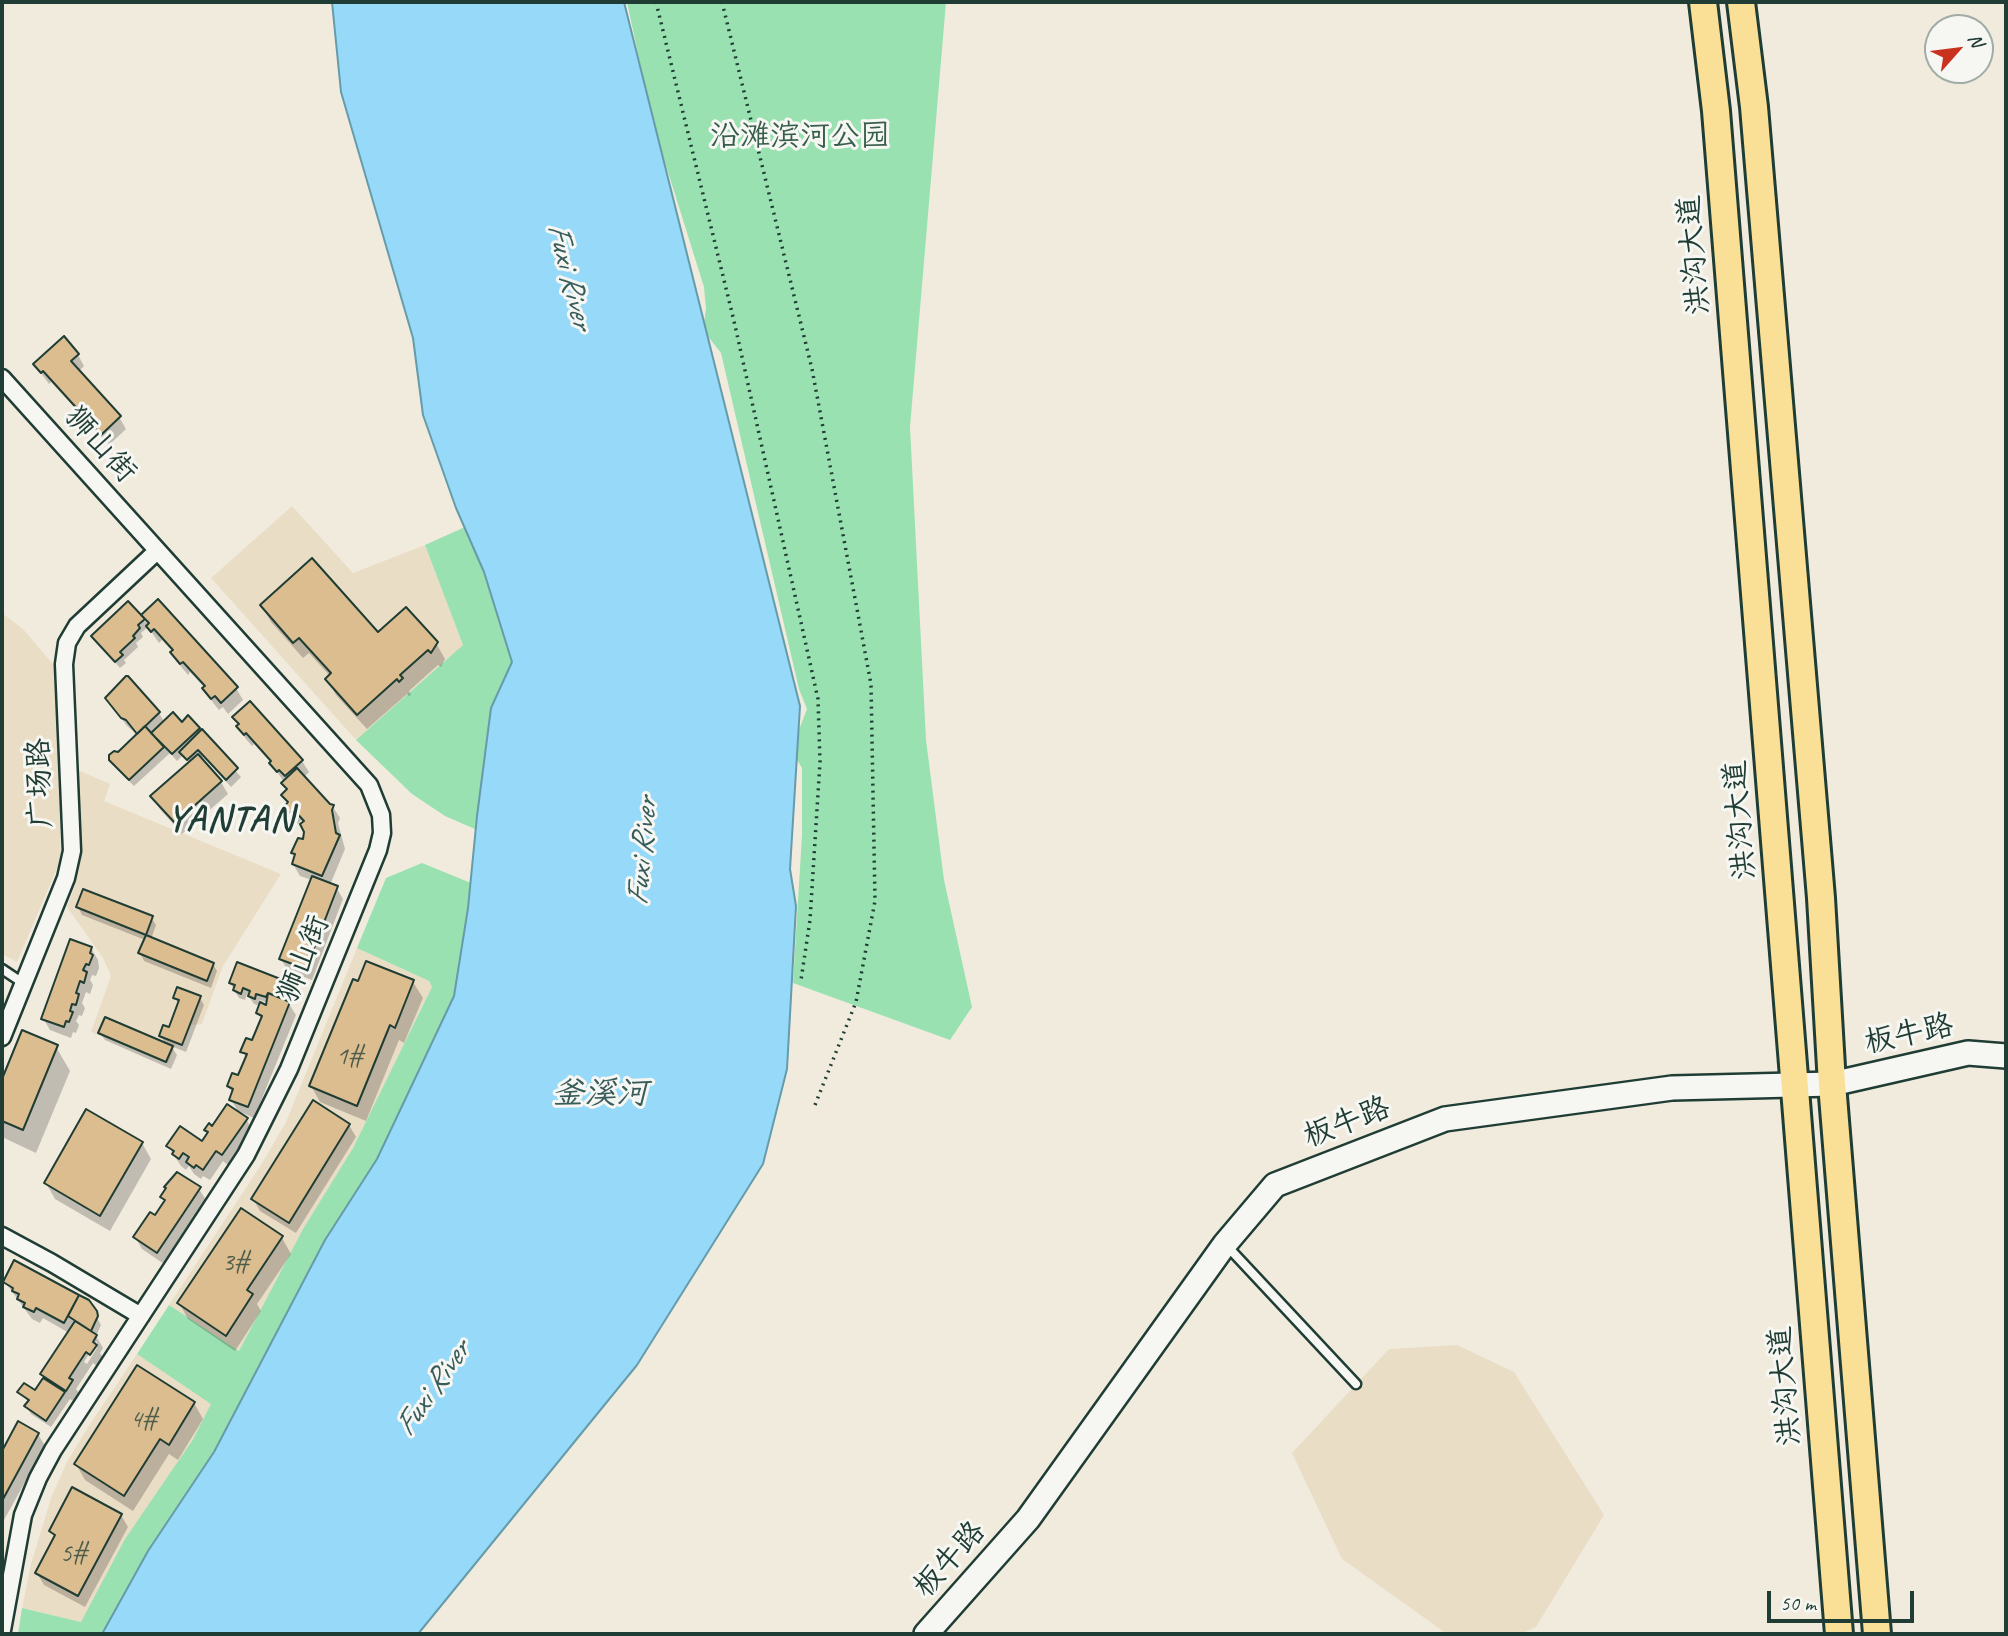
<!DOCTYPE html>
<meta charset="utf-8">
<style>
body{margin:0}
#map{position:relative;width:2008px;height:1636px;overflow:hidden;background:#f1ebde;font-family:Caveat,sans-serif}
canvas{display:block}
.frame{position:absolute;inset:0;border:4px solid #1f3d34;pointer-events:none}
.north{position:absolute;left:1924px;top:14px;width:70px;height:70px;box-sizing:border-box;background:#f6f6f2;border:2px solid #a0aca6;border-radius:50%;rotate:62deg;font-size:19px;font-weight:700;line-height:28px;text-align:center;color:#1f3d34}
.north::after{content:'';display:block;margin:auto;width:24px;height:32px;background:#c8321e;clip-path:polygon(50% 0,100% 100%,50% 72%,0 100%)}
.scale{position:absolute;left:1767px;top:1591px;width:147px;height:32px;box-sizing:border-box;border:4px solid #1f3d34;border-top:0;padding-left:9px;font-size:21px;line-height:24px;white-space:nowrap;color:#1f3d34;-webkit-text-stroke:5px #f6f6f2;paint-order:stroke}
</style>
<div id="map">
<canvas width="2008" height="1636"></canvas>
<div class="frame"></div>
<div class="north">N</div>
<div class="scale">50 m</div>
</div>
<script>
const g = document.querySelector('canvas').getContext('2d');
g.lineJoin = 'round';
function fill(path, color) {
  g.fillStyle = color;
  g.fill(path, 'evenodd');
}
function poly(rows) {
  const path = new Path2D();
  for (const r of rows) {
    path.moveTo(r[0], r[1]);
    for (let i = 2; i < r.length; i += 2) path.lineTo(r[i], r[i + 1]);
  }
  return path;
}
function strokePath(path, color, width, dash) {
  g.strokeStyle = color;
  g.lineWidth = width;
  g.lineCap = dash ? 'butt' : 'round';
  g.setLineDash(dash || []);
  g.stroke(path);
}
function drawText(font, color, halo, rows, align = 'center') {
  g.font = font + ' Caveat,"LXGW WenKai TC",sans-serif';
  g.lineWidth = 6;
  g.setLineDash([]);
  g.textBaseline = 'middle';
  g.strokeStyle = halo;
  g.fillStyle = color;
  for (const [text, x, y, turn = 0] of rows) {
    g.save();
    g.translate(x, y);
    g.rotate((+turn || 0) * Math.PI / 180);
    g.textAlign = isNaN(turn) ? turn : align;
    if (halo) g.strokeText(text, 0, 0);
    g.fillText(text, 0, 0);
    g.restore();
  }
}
const built = poly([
 [292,506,353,573,425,545,463,645,356,740,211,578],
 [2,613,23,629,57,669,61,859,17,962,2,954],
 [78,770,110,784,104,801,281,874,223,966,202,1024,191,1025,182,1045,176,1044,168,1064,91,1032,111,976,103,958,67,907,75,885,82,853],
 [357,948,429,981,432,987,353,1148,303,1229,239,1351,169,1305,261,1165,286,1122],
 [1457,1345,1514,1372,1604,1515,1536,1627,1521,1634,1447,1634,1342,1559,1292,1453,1389,1349],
 [137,1354,212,1403,192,1441,81,1622,22,1608,31,1564,52,1495,68,1460,90,1424]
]);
const green = poly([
 [627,2,946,2,910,427,926,740,944,880,972,1007,950,1040,793,983,802,835,802,768,794,755,797,735,807,709,799,689,721,353,703,330,706,309,704,287,653,124],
 [465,527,484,572,512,662,491,708,475,829,445,816,412,794,356,740,463,645,425,545],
 [422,863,471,883,468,908,454,996,377,1159,325,1240,214,1452,148,1551,102,1634,18,1634,22,1608,81,1622,125,1539,192,1441,211,1404,137,1354,169,1305,239,1351,303,1229,353,1148,432,987,429,981,357,948,386,878]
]);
const water = poly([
 [332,2,624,2,800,706,790,869,796,906,787,1069,763,1164,637,1365,418,1634,102,1634,148,1551,214,1452,325,1240,377,1159,454,996,468,908,477,816,491,708,512,662,484,572,456,508,423,415,413,338,341,92,332,2]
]);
const shadow = poly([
 [78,355,84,366,78,372,119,417,126,429,109,445,51,382,49,384,35,365],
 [128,604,146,623,143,615,236,688,243,700,228,714,223,707,219,710,211,700,205,688,190,672,188,675,179,664,173,652,162,640,159,643,148,627,141,633,143,637,136,643,138,647,124,660,126,663,120,668,93,636],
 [262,606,378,634,436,643,445,659,441,667,438,665,409,691,411,695,409,696,407,694,367,729,336,695,327,679,330,676,309,653,303,658,271,622],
 [111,704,159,713,165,723,198,729,241,777,231,787,203,756,200,759,221,782,228,794,182,834,159,808,153,796,190,764,183,755,177,761,170,753,134,786,116,768,111,760,138,735,127,726],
 [234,718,302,761,309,772,304,777,329,806,333,807,340,818,338,823,345,849,330,885,336,887,343,899,312,980,288,971,281,959,312,880,300,876,293,864,296,857,293,853,305,842,304,823,301,820,298,824,293,819,286,807,289,804,284,795,288,791,284,782,271,763,254,744,252,746,245,738],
 [78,907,151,917,156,925,151,939,213,964,217,971,211,988,144,961,140,953,145,940,82,915],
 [91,948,98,960,99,968,96,976,92,975,90,980,93,985,90,994,86,992,82,1003,85,1008,82,1016,79,1015,76,1021,79,1025,76,1033,73,1032,71,1038,50,1030,43,1018],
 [413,982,423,998,404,1043,399,1040,366,1121,320,1102,311,1086],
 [230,983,287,990,291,1000,289,1004,296,1015,254,1118,238,1111,231,1100,233,1094,228,1086,239,1078,247,1059,242,1051,253,1042,262,1020,258,1013,260,1006,254,1004,247,994,245,1000,239,998],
 [260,1000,268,1003,268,1007,259,1004],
 [175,998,200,998,204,1005,186,1052,171,1046,177,1055,171,1069,105,1040,100,1033,166,1045,161,1036,169,1029,179,1004],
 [23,1033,56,1047,70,1071,36,1153,2,1137,2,1084],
 [246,1119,253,1131,229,1166,223,1161,210,1180,203,1176,201,1179,194,1174,189,1166,186,1170,181,1166,168,1146,202,1143,209,1134,207,1130],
 [349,1125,356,1137,296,1233,260,1211,253,1199],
 [142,1143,151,1159,110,1231,55,1199,46,1183],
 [199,1189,206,1200,164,1264,142,1249,135,1237,155,1217,165,1202,162,1197],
 [282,1238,291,1254,257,1304,261,1311,235,1351,188,1319,179,1303],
 [5,1282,78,1296,88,1302,101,1325,96,1336,103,1348,100,1353,103,1358,97,1366,93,1363,76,1389,79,1393,73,1401,70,1399,51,1427,31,1414,26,1406,29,1403,19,1392,36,1393,45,1378,42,1374,69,1333,43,1318,40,1323,32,1319],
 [97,1341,97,1348,87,1364,84,1362],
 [194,1403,203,1419,178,1460,169,1454,133,1511,85,1480,76,1464],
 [19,1424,38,1434,45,1446,4,1520,2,1519,2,1455],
 [121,1515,128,1527,85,1607,44,1585,37,1573,55,1539,51,1531]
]);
const building = poly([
 [64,336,79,354,71,361,121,416,101,435,43,371,41,373,33,364,64,336],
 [312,558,378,632,406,607,438,642,431,653,428,650,400,675,403,678,399,682,397,679,357,715,325,679,331,673,299,638,293,643,260,605,312,558],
 [158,599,238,687,221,703,215,696,211,699,202,688,205,686,183,662,180,664,170,652,173,650,154,629,151,632,146,626,149,623,141,615,158,599],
 [128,601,145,619,138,625,140,628,133,636,135,638,120,652,123,655,115,662,91,636,128,601],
 [126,676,128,676,160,712,137,734,126,720,121,718,105,698,126,676],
 [250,701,303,760,285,776,279,770,277,772,269,763,271,761,246,733,244,735,236,726,239,724,232,717,250,701],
 [173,712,182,722,188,715,200,728,172,754,151,733,173,712],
 [145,726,164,747,129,780,109,760,109,755,114,751,118,752,145,726],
 [202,729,238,768,226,780,198,750,187,760,179,752,202,729],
 [198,754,222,781,175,823,150,796,198,754],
 [297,768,330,804,334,805,332,810,336,833,340,835,322,876,292,864,295,854,291,853,298,838,303,839,304,832,300,824,304,821,294,810,290,813,284,807,288,802,281,795,287,789,281,783,297,768],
 [312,876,338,886,306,969,279,959,312,876],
 [83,889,153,916,146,935,76,907,83,889],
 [146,935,214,963,207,981,138,953,146,935],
 [70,939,92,947,90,953,93,955,89,965,86,964,83,970,87,972,84,983,80,981,76,993,79,994,76,1005,72,1004,70,1011,73,1012,69,1022,66,1021,64,1027,41,1019,70,939],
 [366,961,414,980,395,1028,390,1025,357,1106,309,1086,353,979,358,981,366,961],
 [237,962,283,980,288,991,284,999,268,993,266,997,256,994,255,999,248,996,250,991,243,988,241,994,233,990,235,985,229,983,237,962],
 [177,987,201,996,182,1045,159,1036,163,1025,169,1027,179,1000,173,998,177,987],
 [268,993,290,1002,248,1107,229,1100,233,1089,227,1086,232,1073,238,1075,247,1054,240,1052,246,1038,252,1040,262,1016,256,1013,260,1002,266,1005,268,993],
 [105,1017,173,1046,166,1062,98,1033,105,1017],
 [22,1030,58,1045,23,1130,2,1121,2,1079,22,1030],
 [313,1100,350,1124,289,1223,251,1199,313,1100],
 [227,1104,248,1118,222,1155,216,1151,203,1170,196,1165,194,1168,186,1162,189,1157,183,1153,179,1159,172,1154,174,1151,166,1146,180,1126,202,1141,208,1132,204,1130,209,1123,212,1126,227,1104],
 [86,1109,143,1142,100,1216,44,1183,86,1109],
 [177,1172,201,1187,157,1253,133,1237,150,1212,155,1215,165,1200,160,1197,166,1188,164,1187,177,1172],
 [241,1208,283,1236,247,1290,253,1294,226,1336,177,1303,241,1208],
 [14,1260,79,1295,64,1323,36,1308,34,1312,23,1307,25,1303,17,1299,19,1294,12,1291,13,1288,3,1282,14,1260],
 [79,1295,89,1300,97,1311,98,1316,91,1331,68,1316,79,1295],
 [75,1321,97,1335,93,1342,97,1345,90,1355,86,1352,69,1378,73,1380,66,1391,40,1374,75,1321],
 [137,1365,195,1402,169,1445,160,1439,124,1496,74,1464,137,1365],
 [43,1378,65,1392,46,1421,24,1406,29,1400,17,1392,24,1383,35,1390,43,1378],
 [18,1421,39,1433,2,1501,2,1451,18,1421],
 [72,1487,122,1514,78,1596,35,1573,55,1535,49,1531,72,1487]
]);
const path = poly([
 [656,2,734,321,818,699,820,762,810,920,801,980],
 [722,2,812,369,871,684,875,901,856,1002,815,1105]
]);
const lane = poly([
 [2,969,23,983],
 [1227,1246,1356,1384]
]);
const street = poly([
 [2,378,369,785,381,815,382,833,378,850,289,1069,246,1155,53,1450,38,1478,23,1515,2,1630],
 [2,1037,66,878,72,851,64,664,67,643,77,626,157,551],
 [2,1236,52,1263,141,1316]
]);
const secondary = poly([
 [926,1634,1028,1519,1225,1244,1275,1185,1445,1119,1672,1088,1832,1084,1968,1053,2006,1056]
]);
const primary = poly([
 [1703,2,1716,111,1839,1634],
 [1741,2,1754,107,1821,898,1832,1084,1877,1634]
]);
const numberNames = [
 ["1#",349,1057],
 ["3#",235,1263],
 ["4#",143,1420],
 ["5#",73,1554]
];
const parkNames = [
 ["沿滩滨河公园",800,137]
];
const streetNames = [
 ["洪沟大道",1695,255,-95],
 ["狮山街",100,445,48],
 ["广场路",41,783,-92],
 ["洪沟大道",1741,820,-95],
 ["狮山街",304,959,-68],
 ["板牛路",1909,1035,-12],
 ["板牛路",1347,1123,-21],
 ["洪沟大道",1786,1386,-95],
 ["板牛路",950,1560,-48]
];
const waterNames = [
 ["Fuxi River",569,276,76],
 ["Fuxi River",643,852,-85],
 ["釜溪河",600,1095],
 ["Fuxi River",433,1389,-55]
];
const districtNames = [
 ["YANTAN",231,820]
];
fill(built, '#eaddc6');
fill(green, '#99e1b0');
fill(water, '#96d9f8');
strokePath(water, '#669baa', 2);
fill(shadow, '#0003');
fill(building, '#dbbd8f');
strokePath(building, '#1f3d34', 2);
strokePath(lane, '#1f3d34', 13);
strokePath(street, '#1f3d34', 21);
strokePath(secondary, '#1f3d34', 28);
strokePath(primary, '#1f3d34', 32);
strokePath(path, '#1f3d34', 3.5, [2, 5]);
strokePath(lane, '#f6f6f2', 8);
strokePath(street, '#f6f6f2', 16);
strokePath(secondary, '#f6f6f2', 23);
strokePath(primary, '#f9e096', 26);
drawText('26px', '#4e5d4b', null, numberNames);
drawText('30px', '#375e4d', '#f6f6f2', parkNames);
drawText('30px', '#1f3d34', '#f6f6f2', streetNames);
drawText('italic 32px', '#375c5b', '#f6f6f2', waterNames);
g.letterSpacing = '2px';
drawText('bold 37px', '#1f3d34', '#f6f6f2', districtNames);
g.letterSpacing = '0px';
</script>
